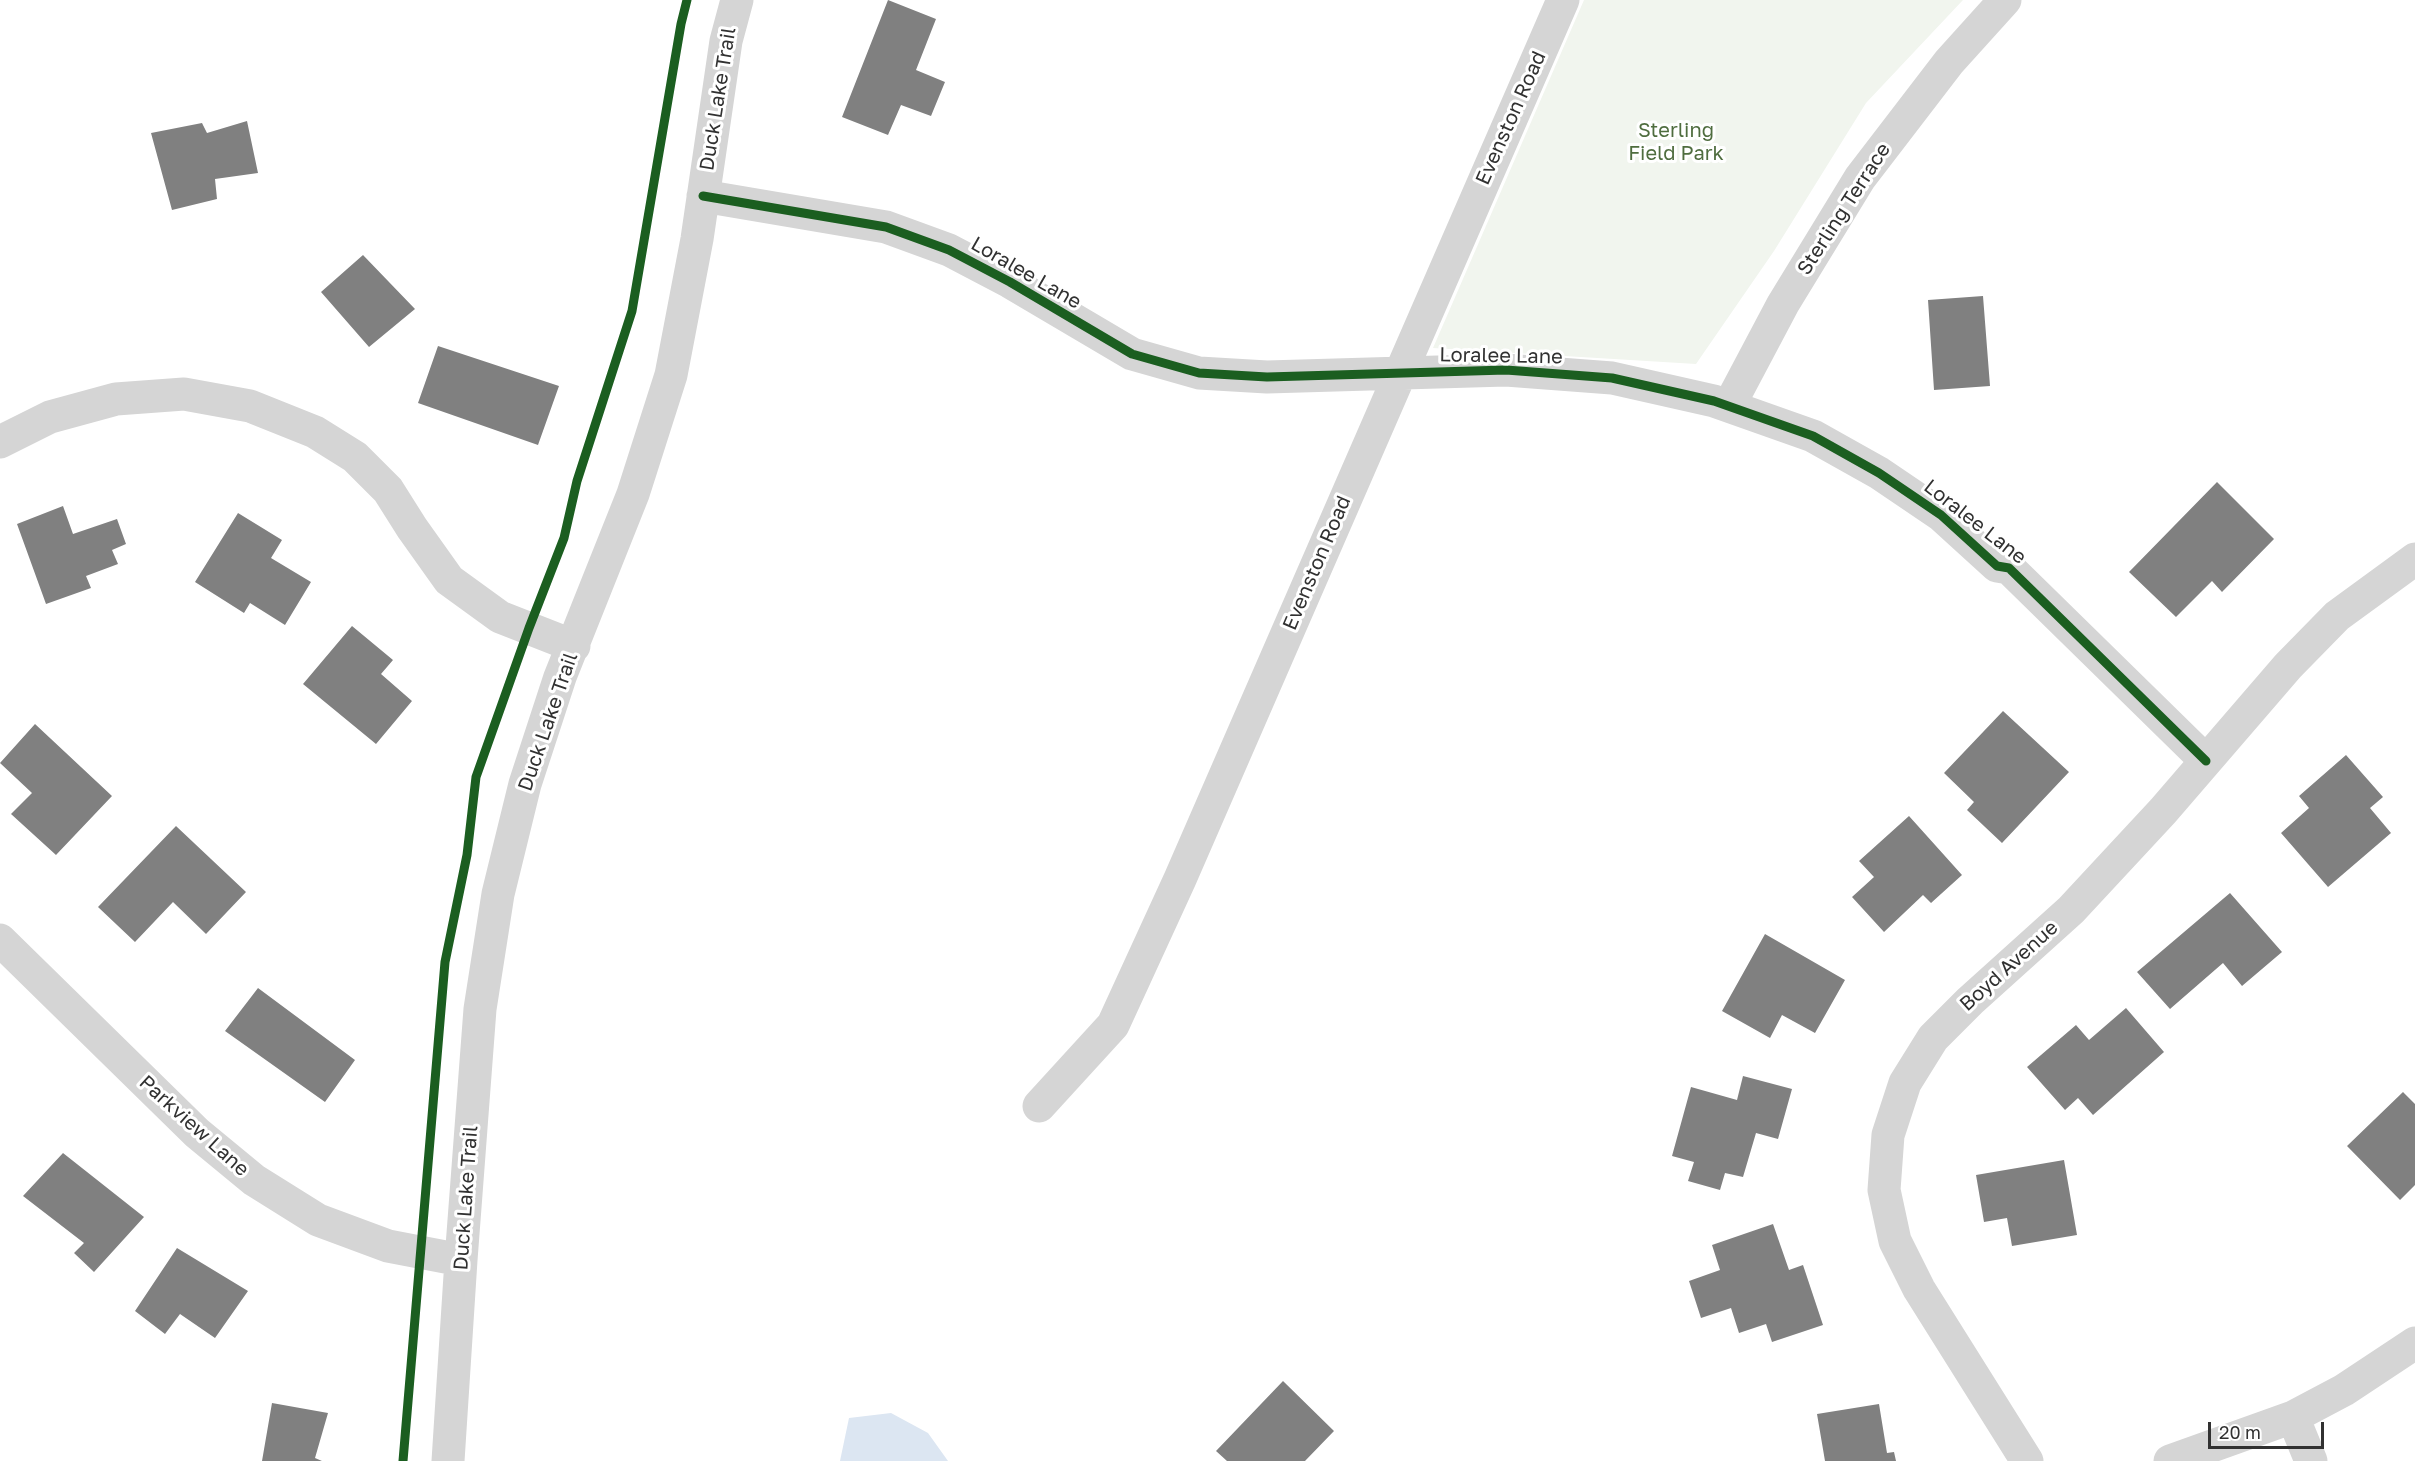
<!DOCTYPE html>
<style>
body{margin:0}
#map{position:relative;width:2415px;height:1461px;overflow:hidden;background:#fff;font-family:"Golos Text",sans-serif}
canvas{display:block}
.scale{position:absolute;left:2208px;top:1422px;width:116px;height:27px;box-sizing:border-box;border:3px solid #313131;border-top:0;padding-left:8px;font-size:18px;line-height:21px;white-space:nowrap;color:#313131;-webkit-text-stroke:4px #fff;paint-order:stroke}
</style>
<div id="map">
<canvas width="2415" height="1461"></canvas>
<div class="scale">20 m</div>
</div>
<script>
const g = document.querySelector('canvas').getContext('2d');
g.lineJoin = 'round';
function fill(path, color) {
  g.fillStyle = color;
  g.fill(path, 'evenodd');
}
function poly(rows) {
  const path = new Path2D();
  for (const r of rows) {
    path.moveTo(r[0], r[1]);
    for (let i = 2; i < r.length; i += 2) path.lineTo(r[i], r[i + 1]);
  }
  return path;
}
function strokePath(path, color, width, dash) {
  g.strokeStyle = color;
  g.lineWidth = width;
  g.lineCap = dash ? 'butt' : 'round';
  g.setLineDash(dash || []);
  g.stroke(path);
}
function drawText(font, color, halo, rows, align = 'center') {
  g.font = font + ' "Golos Text",sans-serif';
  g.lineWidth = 6;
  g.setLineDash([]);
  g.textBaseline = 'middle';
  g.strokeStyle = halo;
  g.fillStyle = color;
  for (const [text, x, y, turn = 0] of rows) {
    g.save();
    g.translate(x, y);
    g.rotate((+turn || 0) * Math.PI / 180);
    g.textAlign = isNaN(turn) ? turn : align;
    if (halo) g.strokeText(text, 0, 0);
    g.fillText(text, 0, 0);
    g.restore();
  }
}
const green = poly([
 [1584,0,1963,0,1866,103,1774,251,1696,364,1433,348]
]);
const water = poly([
 [891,1413,928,1433,948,1461,840,1461,849,1418]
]);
const building = poly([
 [888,0,936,19,916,70,945,82,931,116,901,105,888,135,842,117],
 [247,121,258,173,215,179,217,199,172,210,151,133,202,123,207,133],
 [363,255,415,309,369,347,321,292],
 [1983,296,1990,386,1934,390,1928,300],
 [438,346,559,386,538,445,418,403],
 [2217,482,2274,539,2222,592,2212,581,2176,617,2129,572],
 [63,506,73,534,117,519,126,544,112,550,118,564,86,576,91,588,46,604,17,524],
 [238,513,282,540,271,558,311,582,285,625,250,603,244,613,195,582],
 [352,626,393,660,381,674,412,701,376,744,303,684],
 [2003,711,2069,772,2002,843,1967,810,1974,802,1944,773],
 [35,724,112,796,56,855,11,814,32,793,0,763],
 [2346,755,2383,797,2370,808,2391,833,2328,887,2281,833,2309,808,2299,796],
 [1909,816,1962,875,1931,903,1923,895,1884,932,1852,897,1874,877,1859,861],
 [176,826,246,892,206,934,173,902,135,942,98,907],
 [2230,893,2282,952,2242,986,2223,963,2170,1009,2137,972],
 [1765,934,1845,980,1815,1033,1782,1015,1770,1038,1722,1011],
 [258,988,355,1060,325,1102,225,1031],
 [2126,1008,2164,1052,2093,1115,2078,1098,2065,1110,2027,1067,2076,1025,2089,1040],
 [1743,1076,1792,1089,1778,1139,1756,1133,1743,1177,1725,1173,1720,1190,1688,1181,1694,1162,1672,1156,1691,1087,1737,1100],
 [2403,1092,2415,1104,2415,1185,2400,1200,2347,1146],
 [63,1153,144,1217,94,1272,74,1253,84,1243,23,1196],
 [2064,1160,2077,1235,2012,1246,2007,1218,1984,1222,1976,1175],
 [1773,1224,1789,1270,1803,1265,1823,1325,1772,1342,1766,1324,1739,1333,1731,1308,1701,1318,1689,1281,1720,1270,1712,1245],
 [177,1248,248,1291,215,1338,180,1314,165,1334,135,1311],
 [1283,1381,1334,1431,1305,1461,1227,1461,1216,1451],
 [272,1403,328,1413,315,1458,322,1461,262,1461],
 [1879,1404,1887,1453,1894,1452,1896,1461,1825,1461,1817,1414]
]);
const minor = poly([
 [703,196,886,227,949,250,1010,282,1132,354,1199,373,1267,377,1506,370,1612,378,1714,401,1813,436,1879,473,1941,515,1997,566,2009,568,2206,761],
 [1729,406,1783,304,1860,178,1949,62,2005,0],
 [0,442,50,417,116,399,184,394,250,406,315,432,355,457,388,490,412,528,449,580,500,617,574,646],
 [0,940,197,1133,254,1180,318,1220,388,1246,461,1260],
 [1039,1106,1113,1025,1180,879,1563,0],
 [2293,1417,2311,1461],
 [448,1461,461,1260,480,1009,498,894,525,784,560,677,633,494,671,375,697,239,726,41,737,0],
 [2027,1461,1919,1289,1895,1241,1884,1190,1888,1135,1905,1083,1933,1038,1970,1001,2071,910,2163,811,2288,666,2337,616,2415,559],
 [2170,1461,2293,1417,2344,1390,2415,1343]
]);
const cycleway = poly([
 [703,196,886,227,949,250,1010,282,1132,354,1199,373,1267,377,1506,370,1612,378,1714,401,1813,436,1879,473,1941,515,1997,566,2009,568,2206,761],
 [403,1461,445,962,467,855,476,777,529,628,564,538,577,481,632,311,681,24,687,0]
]);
const streetNames = [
 ["Duck Lake Trail",718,99,-81],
 ["Evenston Road",1511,118,-66],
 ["Sterling Terrace",1844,209,-57],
 ["Loralee Lane",1026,273,30],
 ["Loralee Lane",1501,356,1],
 ["Loralee Lane",1975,522,38],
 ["Evenston Road",1317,563,-67],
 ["Duck Lake Trail",548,722,-71],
 ["Boyd Avenue",2009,966,-42],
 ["Parkview Lane",194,1126,42],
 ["Duck Lake Trail",466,1198,-86]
];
const parkNames = [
 ["Sterling",1676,131],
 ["Field Park",1676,154]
];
fill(green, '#f1f5ee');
fill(water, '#dce6f2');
fill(building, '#808080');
strokePath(minor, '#d5d5d5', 33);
strokePath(cycleway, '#1b5e20', 9);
drawText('20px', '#313131', '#fff', streetNames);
drawText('20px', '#4f6d3f', '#fff', parkNames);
</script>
